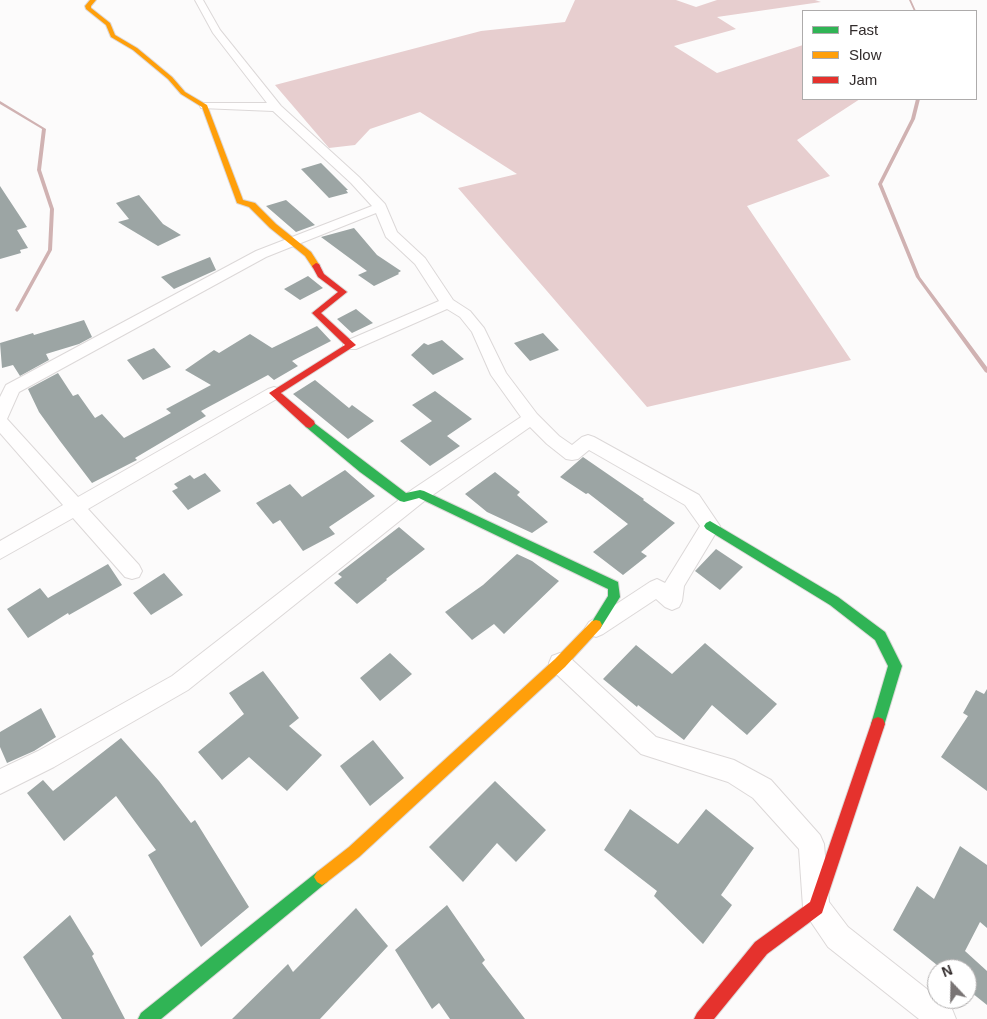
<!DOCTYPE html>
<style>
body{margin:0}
#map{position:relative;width:987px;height:1019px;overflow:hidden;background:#fcfbfb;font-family:Helvetica,sans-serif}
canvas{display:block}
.legend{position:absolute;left:802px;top:10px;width:175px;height:90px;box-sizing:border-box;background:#fff;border:1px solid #adabab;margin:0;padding:6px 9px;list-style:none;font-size:15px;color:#322c2c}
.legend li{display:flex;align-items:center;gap:10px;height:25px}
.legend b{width:25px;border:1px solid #adabab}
.north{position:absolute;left:927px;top:959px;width:50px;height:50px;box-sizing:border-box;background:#fff;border:1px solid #adabab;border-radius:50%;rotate:339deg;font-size:14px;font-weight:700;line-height:20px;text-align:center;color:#322c2c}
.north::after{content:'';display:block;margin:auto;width:18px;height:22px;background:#797474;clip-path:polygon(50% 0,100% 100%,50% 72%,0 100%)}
</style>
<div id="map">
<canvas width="987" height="1019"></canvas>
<ul class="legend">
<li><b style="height:6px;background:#30b455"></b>Fast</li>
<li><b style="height:6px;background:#ff9f0a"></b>Slow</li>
<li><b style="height:6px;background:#e5322d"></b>Jam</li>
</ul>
<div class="north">N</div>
</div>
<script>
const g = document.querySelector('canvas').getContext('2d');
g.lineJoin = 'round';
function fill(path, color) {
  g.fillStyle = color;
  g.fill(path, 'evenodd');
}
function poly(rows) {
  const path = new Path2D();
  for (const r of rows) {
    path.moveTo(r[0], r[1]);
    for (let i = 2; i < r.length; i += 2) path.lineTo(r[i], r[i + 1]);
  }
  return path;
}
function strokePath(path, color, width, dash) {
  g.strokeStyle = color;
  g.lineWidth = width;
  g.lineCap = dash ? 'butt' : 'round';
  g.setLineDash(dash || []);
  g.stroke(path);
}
const forest = poly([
 [575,0,676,0,696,7,717,0,815,0,821,2,717,17,736,29,674,46,717,73,803,45,803,99,860,99,797,140,830,176,747,206,851,360,647,407,458,188,517,174,420,112,370,129,355,145,329,148,275,85,481,31,565,22]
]);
const stream = poly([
 [909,0,911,0,916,11,914,11,909,0],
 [916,99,920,99,915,119,882,184,920,277,987,367,987,373,985,372,916,277,878,184,911,119,916,99],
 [0,101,46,129,41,170,54,209,52,250,19,310,17,312,15,310,48,250,50,209,37,170,42,129,0,104,0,101]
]);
const building = poly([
 [321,163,348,190,346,190,348,193,329,198,301,169],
 [0,186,27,227,17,230,28,248,20,250,21,253,0,259],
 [139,195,163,224,181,235,158,246,118,222,129,219,116,203],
 [286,200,315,225,296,232,266,206],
 [354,228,377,255,401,271,398,273,399,274,374,286,358,275,367,271,321,237],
 [210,257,216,270,174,289,161,277],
 [308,276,323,288,300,300,284,289],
 [356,309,373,323,352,333,337,319],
 [84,320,92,337,79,344,46,354,49,360,20,376,13,365,2,368,0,343,33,333,34,335],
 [317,326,331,341,292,361,298,366,274,380,268,375,201,411,206,416,135,458,137,460,92,483,60,441,39,412,28,389,58,373,73,396,78,394,95,418,102,414,124,438,171,413,166,409,211,385,185,370,214,350,219,353,250,334,272,348],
 [543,333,559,350,530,361,514,343],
 [442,340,464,359,433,375,411,355,424,343,428,345],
 [154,348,171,367,143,380,127,360],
 [315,380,349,408,352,405,374,421,348,439,293,394],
 [435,391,472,419,447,436,460,446,430,466,400,441,432,421,412,405],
 [583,457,644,499,643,500,675,523,641,552,647,556,623,575,593,552,628,524,588,493,586,494,560,477],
 [345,470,375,496,329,527,335,534,303,551,280,520,273,524,256,503,290,484,302,497],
 [495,472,520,492,517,495,548,522,532,533,487,512,465,494],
 [205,473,221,491,188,510,172,491,178,488,174,484,190,475,194,479],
 [399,527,425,549,386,579,387,580,357,604,334,583,342,577,338,574],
 [716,549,743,567,720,590,695,571],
 [517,554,532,561,559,581,504,634,494,624,472,640,445,612,483,585],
 [108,564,122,585,69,615,68,613,28,638,7,609,40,588,48,598],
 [164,573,183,595,151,615,133,593],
 [705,643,777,704,747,735,712,705,684,740,638,705,637,707,603,679,636,645,672,674],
 [390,653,412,674,380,701,360,678],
 [263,671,299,718,289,726,322,755,287,791,249,757,222,780,198,752,244,714,229,693],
 [987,689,987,791,941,757,968,716,963,713,976,690,984,694],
 [41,708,56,737,34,751,7,763,0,747,0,732],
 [121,738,159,781,191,823,195,820,249,907,201,947,148,855,156,850,116,796,64,841,27,793,43,780,53,791],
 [373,740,404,778,370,806,340,766],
 [495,781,546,830,516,862,497,843,463,882,429,847],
 [630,809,678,844,706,809,754,848,721,895,732,905,703,944,654,896,657,891,604,850],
 [960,846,987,865,987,928,980,922,965,951,987,971,987,1005,967,989,967,969,942,969,893,930,917,886,934,899],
 [447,905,485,960,482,963,525,1019,450,1019,439,1003,432,1009,395,950],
 [356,908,388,946,320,1019,232,1019,288,964,293,972],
 [70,915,94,954,92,956,125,1019,62,1019,23,957]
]);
const street = poly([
 [195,0,203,0,220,30,281,106,359,177,385,204,397,232,425,258,453,300,470,311,484,328,506,373,537,414,559,436,572,445,582,437,588,435,594,437,699,495,720,526,684,586,682,601,679,607,672,610,665,607,656,599,603,634,596,637,589,634,585,628,589,622,650,582,657,579,665,583,700,526,685,505,589,450,578,459,572,460,566,459,547,444,530,427,427,499,188,690,54,767,0,794,0,769,38,751,172,676,413,489,521,417,491,375,472,332,460,317,447,309,356,349,346,349,343,345,346,341,439,301,415,264,386,237,376,213,266,257,19,392,7,419,78,497,268,389,274,387,280,389,282,393,280,397,88,509,139,565,142,571,139,577,132,579,125,577,73,518,0,559,0,541,63,505,0,433,0,397,6,385,256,251,372,206,351,183,273,111,201,108,200,106,201,104,205,103,267,103,213,33,195,0],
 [560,653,568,656,656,737,734,760,771,780,820,835,824,844,829,902,848,927,937,997,937,999,952,1009,956,1019,919,1019,828,947,807,916,803,907,799,849,753,798,728,782,641,754,552,670,549,663,552,656,560,653]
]);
const fast = poly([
 [310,420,406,493,420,490,424,491,618,582,620,597,600,629,596,630,592,629,590,625,608,596,608,589,419,498,404,502,400,501,360,472,306,427,305,424,310,420],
 [710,521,838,597,885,632,902,666,883,729,878,731,873,729,871,724,888,666,875,640,830,605,706,529,704,526,706,523,710,521],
 [322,869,327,872,330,877,327,882,161,1019,138,1019,141,1013,317,872,322,869]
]);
const slow = poly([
 [90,0,96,0,91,6,91,8,110,23,115,35,137,48,172,77,185,92,207,105,243,200,255,203,276,224,311,252,320,266,319,268,313,268,305,256,270,228,249,207,237,203,202,107,181,94,168,79,133,50,111,37,106,25,86,9,85,6,90,0],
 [596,620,600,621,602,625,600,629,565,667,359,857,327,882,322,885,317,882,314,877,317,872,349,847,555,659,592,621,596,620]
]);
const jam = poly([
 [316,263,319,264,324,274,347,292,321,313,356,345,281,393,314,421,315,424,310,428,306,427,269,393,345,345,312,313,338,292,318,277,312,266,316,263],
 [878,717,883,719,885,724,822,913,767,954,714,1019,694,1019,697,1013,755,942,810,902,871,724,873,719,878,717]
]);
fill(forest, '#e7cecf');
fill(stream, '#d0b2b2');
fill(building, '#9ca5a4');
strokePath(street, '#dcd8d8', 2);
strokePath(fast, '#dcd8d8', 2);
strokePath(slow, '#dcd8d8', 2);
strokePath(jam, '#dcd8d8', 2);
fill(street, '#fffefe');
fill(fast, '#30b455');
fill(slow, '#ff9f0a');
fill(jam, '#e5322d');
</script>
